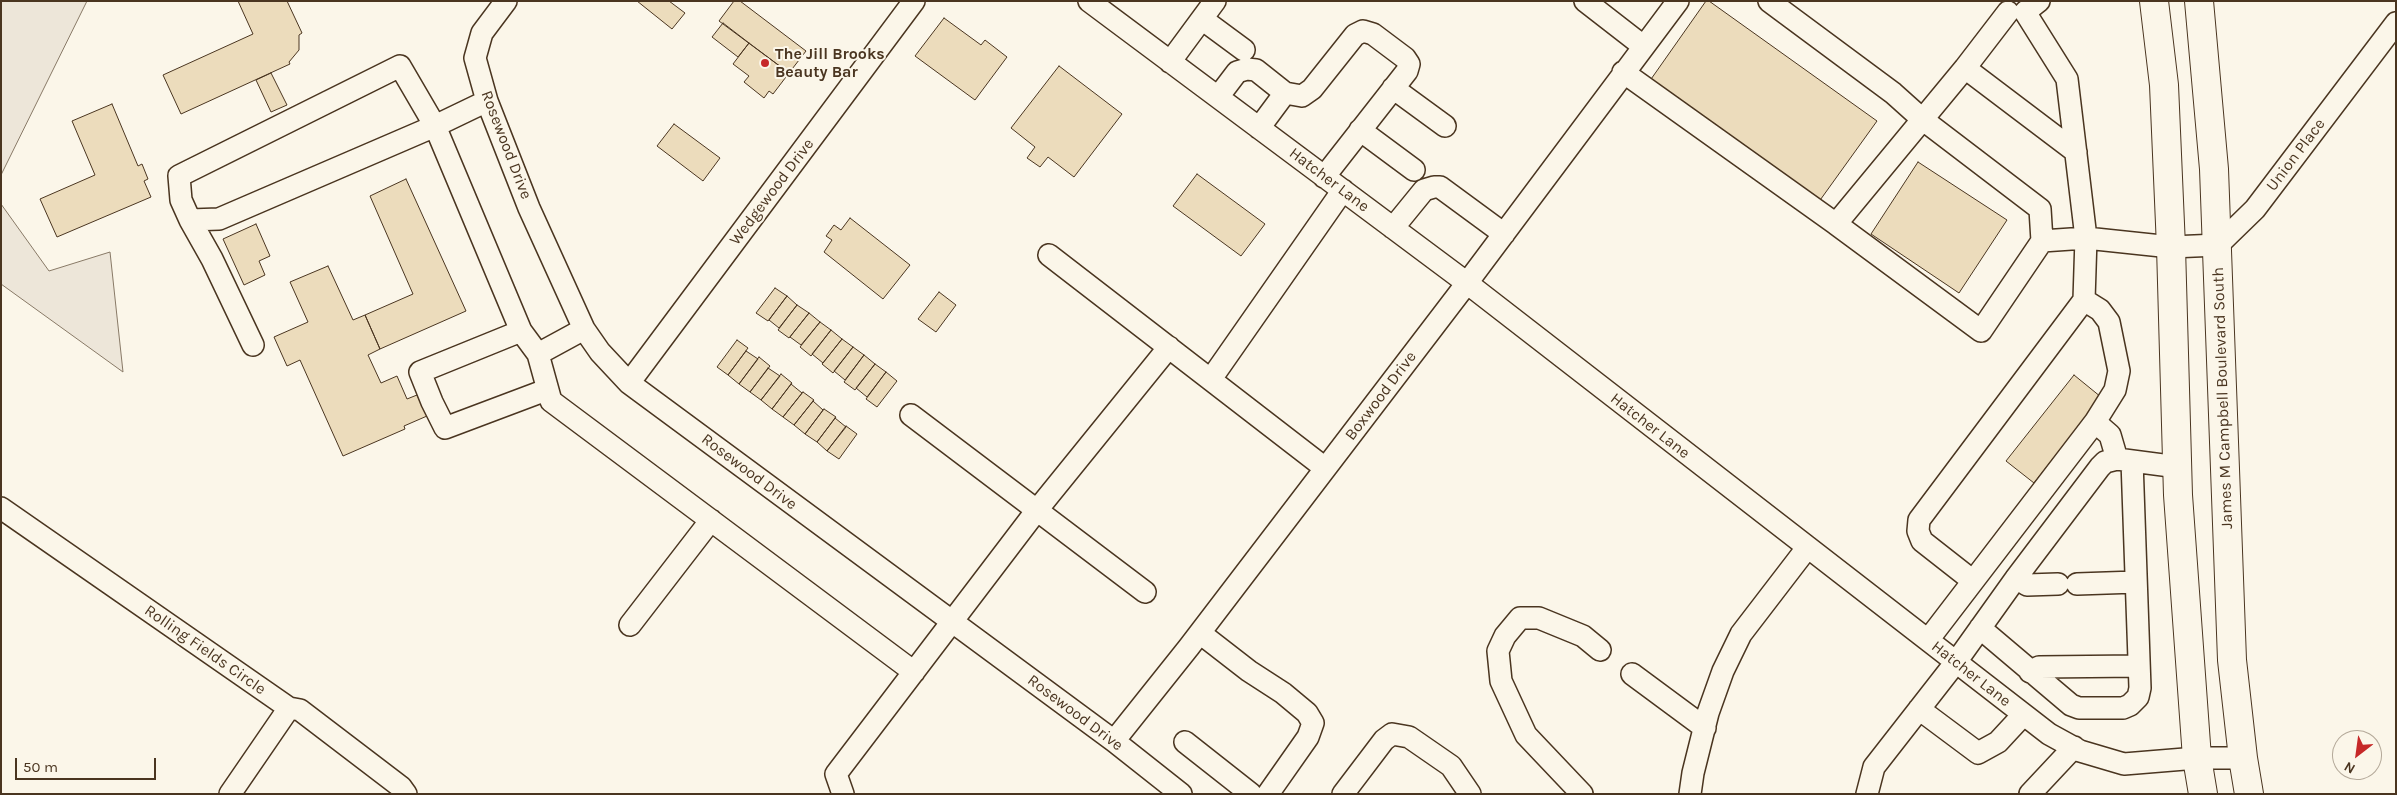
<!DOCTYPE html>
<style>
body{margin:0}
#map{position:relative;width:2397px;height:795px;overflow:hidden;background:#fbf6e9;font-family:Karla,sans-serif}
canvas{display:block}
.frame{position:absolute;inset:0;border:2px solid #4a3520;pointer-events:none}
.north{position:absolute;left:2332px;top:730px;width:50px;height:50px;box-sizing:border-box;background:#fbf6e9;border:1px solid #b4a999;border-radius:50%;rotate:210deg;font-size:14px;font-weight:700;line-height:20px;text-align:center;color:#4a3520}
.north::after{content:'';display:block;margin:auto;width:18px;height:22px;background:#c62828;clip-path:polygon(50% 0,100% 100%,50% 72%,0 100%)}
.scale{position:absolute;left:15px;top:758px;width:141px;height:22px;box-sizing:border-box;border:2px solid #4a3520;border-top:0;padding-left:6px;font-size:15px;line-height:18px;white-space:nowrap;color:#4a3520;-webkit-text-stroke:4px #fbf6e9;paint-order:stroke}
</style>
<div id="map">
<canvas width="2397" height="795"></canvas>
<div class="frame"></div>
<div class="north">N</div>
<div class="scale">50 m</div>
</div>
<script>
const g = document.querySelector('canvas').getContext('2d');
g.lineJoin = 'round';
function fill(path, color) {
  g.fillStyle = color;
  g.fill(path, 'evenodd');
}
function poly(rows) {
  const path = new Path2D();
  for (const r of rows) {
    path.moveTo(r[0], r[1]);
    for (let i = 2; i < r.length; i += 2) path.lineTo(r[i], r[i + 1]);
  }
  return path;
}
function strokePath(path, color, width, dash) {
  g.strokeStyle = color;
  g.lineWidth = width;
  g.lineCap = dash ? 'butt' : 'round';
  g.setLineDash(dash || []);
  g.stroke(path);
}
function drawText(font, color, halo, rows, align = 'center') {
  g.font = font + ' Karla,sans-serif';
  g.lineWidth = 4;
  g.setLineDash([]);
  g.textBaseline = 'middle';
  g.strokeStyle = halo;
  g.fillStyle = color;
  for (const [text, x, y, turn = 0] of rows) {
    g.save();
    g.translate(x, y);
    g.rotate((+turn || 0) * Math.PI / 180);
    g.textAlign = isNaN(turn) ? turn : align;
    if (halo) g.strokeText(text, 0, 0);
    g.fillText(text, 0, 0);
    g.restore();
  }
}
const green = poly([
 [1,1,87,1,1,175,1,1],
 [1,204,49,271,110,252,123,372,1,284,1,204]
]);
const building = poly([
 [238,1,287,1,302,33,299,35,299,50,289,62,290,64,181,114,163,75,253,34,238,1],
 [637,1,669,1,685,13,672,29,637,1],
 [734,1,740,1,806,51,789,73,719,21,734,1],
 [1706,1,1709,1,1877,121,1818,203,1649,82,1706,1],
 [944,18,981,45,985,40,1007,57,975,100,915,56,944,18],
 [723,23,749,43,738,57,712,37,723,23],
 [749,43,789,73,773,94,769,91,764,98,744,82,749,76,733,64,749,43],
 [1059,66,1122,114,1074,177,1048,157,1040,167,1027,158,1035,147,1011,128,1059,66],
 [271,73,287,105,271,112,256,80,271,73],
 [112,104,138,166,142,164,148,179,144,181,151,197,57,237,40,199,95,175,72,121,112,104],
 [674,124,720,158,703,181,657,146,674,124],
 [1918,162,2007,220,1959,293,1871,234,1918,162],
 [1197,174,1265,224,1241,256,1173,206,1197,174],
 [406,179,466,311,380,349,365,315,413,294,370,196,406,179],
 [850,218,910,265,883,299,824,252,832,240,826,236,834,225,841,230,850,218],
 [256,224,270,256,259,261,265,275,244,285,223,239,256,224],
 [328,266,353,320,365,315,380,349,368,355,381,383,397,376,407,399,417,395,427,416,404,426,405,429,343,456,300,360,287,366,274,337,308,322,290,282,328,266],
 [775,288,787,296,768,321,756,313,775,288],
 [939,292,956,305,936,332,918,319,939,292],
 [787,296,797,305,779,328,769,320,787,296],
 [797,305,809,313,789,338,778,330,797,305],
 [809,313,820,322,801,345,790,337,809,313],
 [820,322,831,330,811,356,800,347,820,322],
 [831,330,842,339,823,363,812,354,831,330],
 [842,339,853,347,833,373,822,364,842,339],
 [737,340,748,348,728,375,717,367,737,340],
 [853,347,864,355,845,380,834,371,853,347],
 [746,351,758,359,739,384,728,375,746,351],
 [864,355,875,364,855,390,844,382,864,355],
 [759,357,770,366,750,392,739,384,759,357],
 [875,364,886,372,867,397,856,388,875,364],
 [768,368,780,376,761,400,750,392,768,368],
 [886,372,897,381,877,407,866,399,886,372],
 [781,374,792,383,772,409,761,400,781,374],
 [2074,375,2101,397,2034,483,2006,461,2074,375],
 [791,384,802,393,783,417,772,409,791,384],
 [803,392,814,400,794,425,783,417,803,392],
 [813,401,823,410,805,434,794,425,813,401],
 [824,409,836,417,817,442,805,434,824,409],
 [835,418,846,427,827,451,817,442,835,418],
 [846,426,857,434,839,459,827,451,846,426]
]);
const minor = poly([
 [506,1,482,33,475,58,487,101,529,208,584,329,600,352,629,383,1114,741,1181,794],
 [1089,1,1467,283,2049,734,2080,751,2124,764,2197,758,2243,758],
 [1585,1,1643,46],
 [1769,1,1893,93,1922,119,2040,209,2042,241],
 [2008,12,1965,68,1836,224,1981,331,2042,241,2086,238,2171,247,2218,245,2255,209,2396,23],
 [1202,19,1244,50],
 [1170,62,1215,1],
 [1965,68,2076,152],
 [1623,72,1836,224],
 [1393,88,1445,126],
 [1218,97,1237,72,1247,69,1256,70,1285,93],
 [487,101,435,126,219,219,190,220,181,200,179,176,400,66,435,126,521,331,538,354,551,401,914,672],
 [1259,128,1285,93,1302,96,1312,89,1355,35,1363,31,1373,34,1405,58,1409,64,1407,71,1324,177],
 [1360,130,1414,170],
 [190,220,212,259,253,345],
 [1393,228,1424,190,1434,187,1440,187,1504,234],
 [1049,255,1325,468],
 [2084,300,2100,310,2109,322,2119,371,2115,390,2095,422,2110,435,2117,459],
 [521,331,420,372,432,402,445,428,546,390],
 [538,354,584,329],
 [1211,379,1343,190],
 [629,383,914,1],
 [911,415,1145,592],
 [1,508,289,708,300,710,401,787,406,794],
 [2016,578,2027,585,2058,584],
 [1973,581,1922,541,1918,531,1919,520,2084,300,2086,238,2067,79,2025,12,2039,1],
 [2077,584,2136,582],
 [630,625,711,520],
 [1980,628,2071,705,2079,708,2123,708,2130,705,2138,697,2140,688,2132,461],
 [1200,633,1249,671,1283,693,1307,713,1313,723,1308,737,1268,794],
 [1928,640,2095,422],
 [2030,672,2039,667,2139,666],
 [1632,674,1705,728],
 [1919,709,1978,753,1998,742,2023,715],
 [1114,741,1189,647,1467,283,1678,1],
 [1185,742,1251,794],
 [230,794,289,708],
 [843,794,836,774,1037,510,1169,347],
 [1343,794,1384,740,1392,734,1409,737,1451,766,1470,794],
 [1582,794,1526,735,1501,681,1498,651,1505,636,1520,618,1539,618,1583,636,1600,650],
 [1690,794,1693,773,1708,713,1723,671,1741,634,1807,548],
 [1867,794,1874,767,1956,662,2016,578,2100,467,2105,462,2117,459,2178,467],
 [2030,794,2074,747]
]);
const major = poly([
 [2154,1,2164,85,2171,247,2178,495,2197,758,2203,794],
 [2199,1,2214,169,2232,660,2243,758,2249,794]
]);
const markers = [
 [765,63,5,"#c62828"]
];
const poiNames = [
 ["The Jill Brooks",775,54],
 ["Beauty Bar",775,72]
];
const streetNames = [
 ["Rosewood Drive",506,145,69],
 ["Union Place",2296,155,-53],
 ["Hatcher Lane",1329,180,37],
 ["Wedgewood Drive",772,192,-53],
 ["Boxwood Drive",1381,396,-53],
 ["James M Campbell Boulevard South",2223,398,-92],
 ["Hatcher Lane",1650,426,38],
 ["Rosewood Drive",749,472,37],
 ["Rolling Fields Circle",205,650,35],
 ["Hatcher Lane",1971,674,38],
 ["Rosewood Drive",1075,713,37]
];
fill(green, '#ede6d9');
strokePath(green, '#887966', 1);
fill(building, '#ecdcbc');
strokePath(building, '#4a3520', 1);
strokePath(minor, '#4a3520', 24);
strokePath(major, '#4a3520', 30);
strokePath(minor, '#fbf6e9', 21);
strokePath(major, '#fbf6e9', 28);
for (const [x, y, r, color] of markers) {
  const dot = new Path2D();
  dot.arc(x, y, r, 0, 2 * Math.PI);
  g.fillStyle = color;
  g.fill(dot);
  strokePath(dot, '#fbf6e9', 2);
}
drawText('bold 16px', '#4a3520', '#fbf6e9', poiNames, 'left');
drawText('16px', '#4a3520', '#fbf6e9', streetNames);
</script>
